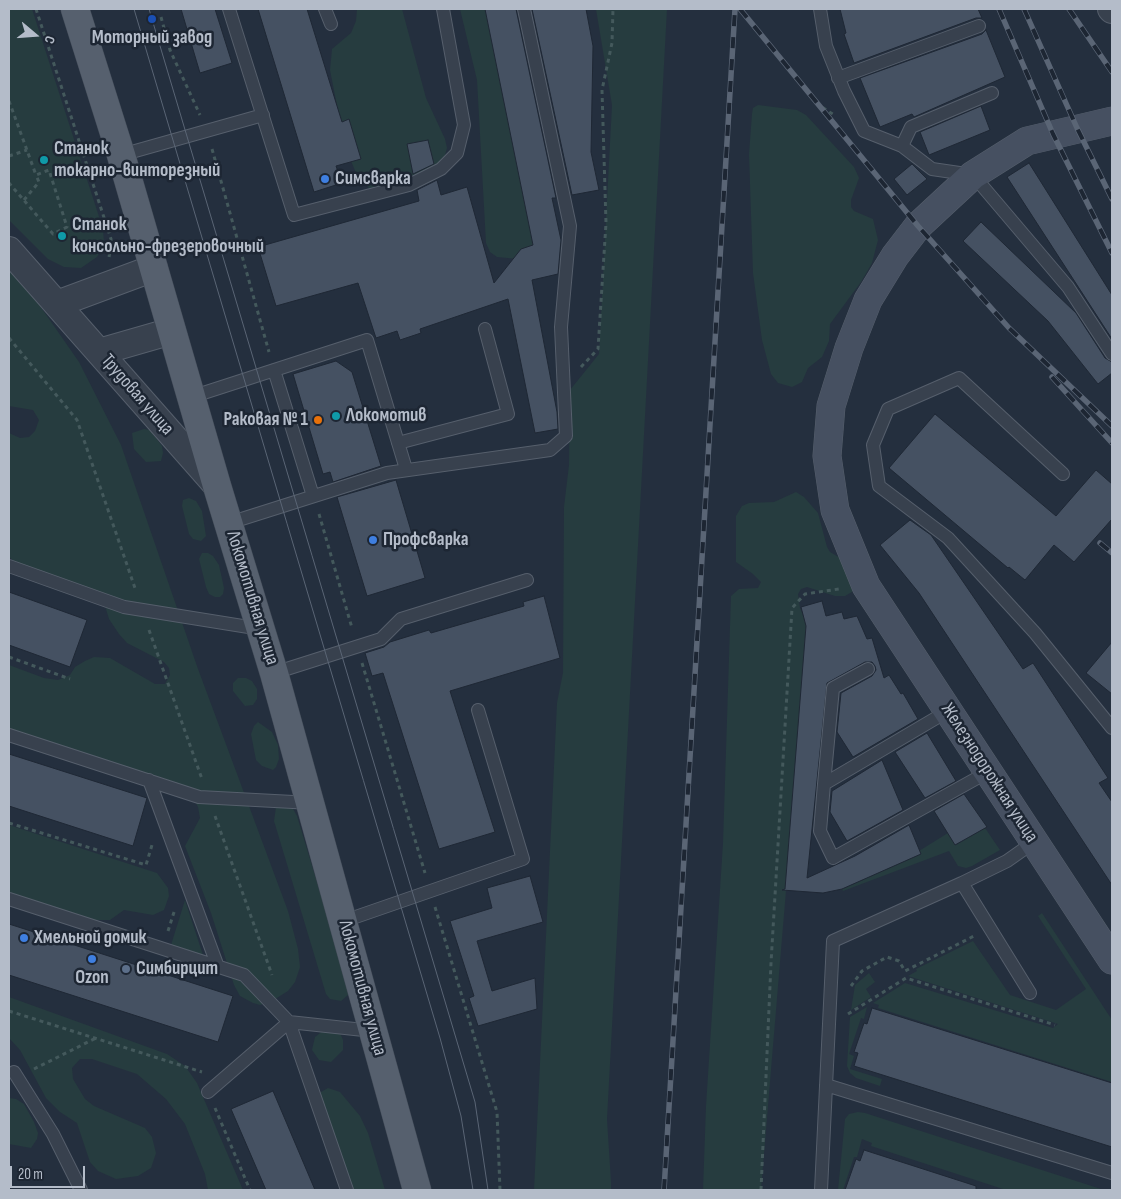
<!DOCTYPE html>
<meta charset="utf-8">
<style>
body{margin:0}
#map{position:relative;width:1121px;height:1199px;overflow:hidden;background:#242f3e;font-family:"Sofia Sans Condensed",sans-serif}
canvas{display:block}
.frame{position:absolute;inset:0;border:10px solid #b4bcc9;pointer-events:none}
.north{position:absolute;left:10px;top:10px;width:50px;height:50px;-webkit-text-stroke:4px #1d2633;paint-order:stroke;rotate:108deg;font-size:14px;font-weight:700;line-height:20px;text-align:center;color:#b4bcc9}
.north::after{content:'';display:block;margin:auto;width:18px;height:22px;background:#b4bcc9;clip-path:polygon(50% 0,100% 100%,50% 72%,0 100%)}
.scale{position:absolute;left:10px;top:1166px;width:75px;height:22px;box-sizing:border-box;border:2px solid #b4bcc9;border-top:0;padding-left:6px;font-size:15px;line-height:18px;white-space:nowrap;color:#b4bcc9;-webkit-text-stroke:4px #1d2633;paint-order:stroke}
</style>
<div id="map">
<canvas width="1121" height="1199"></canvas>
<div class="frame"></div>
<div class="north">С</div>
<div class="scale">20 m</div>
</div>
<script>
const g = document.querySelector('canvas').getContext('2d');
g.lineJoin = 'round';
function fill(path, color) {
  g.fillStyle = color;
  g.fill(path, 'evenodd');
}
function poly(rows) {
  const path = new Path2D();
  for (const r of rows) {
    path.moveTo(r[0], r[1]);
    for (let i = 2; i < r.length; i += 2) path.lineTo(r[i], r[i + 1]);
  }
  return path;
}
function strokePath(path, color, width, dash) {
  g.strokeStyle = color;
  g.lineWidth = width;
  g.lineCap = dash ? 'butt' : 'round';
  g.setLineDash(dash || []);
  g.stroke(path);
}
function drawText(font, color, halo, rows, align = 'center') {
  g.font = font + ' "Sofia Sans Condensed",sans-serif';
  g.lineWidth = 5;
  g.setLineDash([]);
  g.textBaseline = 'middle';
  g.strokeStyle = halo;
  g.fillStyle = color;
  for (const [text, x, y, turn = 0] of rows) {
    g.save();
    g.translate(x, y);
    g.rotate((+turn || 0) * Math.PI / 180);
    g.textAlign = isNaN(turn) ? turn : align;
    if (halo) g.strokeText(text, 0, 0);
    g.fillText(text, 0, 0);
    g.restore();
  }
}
const green = poly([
 [9,9,32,9,103,229,104,244,97,257,81,268,64,267,48,259,9,220],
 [357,9,402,9,426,98,445,139,447,148,443,162,434,169,377,191,370,189,358,178,349,156,342,131,330,70,332,49,351,33,356,21],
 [460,9,500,9,515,52,543,239,518,259,497,257,490,252,486,243,477,80],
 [596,9,667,9,607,1119,611,1182,611,1190,534,1190,557,703,563,673,564,507,569,465,570,390,599,354,612,105],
 [758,105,797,110,806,115,854,167,859,178,851,200,851,207,854,211,873,219,878,240,872,263,861,282,830,324,829,341,822,357,808,368,802,382,792,387,778,383,771,374,762,340,753,273,749,154,752,114,753,108],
 [9,266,31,293,79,362,121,445,198,669,288,911,298,949,300,967,295,982,288,991,272,1001,260,1005,253,1003,240,996,234,985,211,913,185,846,200,818,198,807,194,800,152,775,9,731,9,665,44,678,58,680,70,675,75,667,85,661,94,657,110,658,155,684,165,684,170,675,169,668,164,662,127,643,119,634,109,619,102,596,15,562,9,557,9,433,20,438,29,437,35,431,39,420,33,410,9,406],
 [144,429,150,430,162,446,163,453,161,461,146,462,134,449,132,433],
 [796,492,804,497,818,513,827,547,830,552,845,561,854,586,852,592,845,596,835,596,807,587,801,589,798,594,800,608,808,627,761,1190,703,1190,706,1106,723,843,731,596,739,589,758,588,761,582,753,574,736,562,736,516,742,506,749,503,774,502],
 [189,498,196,501,202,511,206,536,201,541,193,539,189,534,182,506,183,500],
 [202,553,208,553,213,556,219,565,224,588,223,594,220,597,215,597,209,594,206,587,199,559],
 [238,678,246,678,252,681,257,689,257,699,253,705,245,706,233,691,233,683],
 [258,722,272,732,278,745,279,759,276,767,273,770,262,766,256,760,251,734,254,726],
 [276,807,292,807,297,816,349,988,348,995,341,1001,330,999,326,994,274,821],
 [9,825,157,873,168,888,169,896,164,910,153,915,124,910,110,920,90,920,9,894],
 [985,828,1000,850,972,866,966,868,958,866,949,851,843,891,842,889,921,854,919,851,948,833,956,845],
 [185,900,203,955,171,945],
 [1042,913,1112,1020,1112,1082,878,1008,879,1005,873,1003,905,983,1053,1028,1058,1024,908,976,917,971,916,969,973,941,1010,995,1056,1010,1086,989,1038,916],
 [869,973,875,982,866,989,871,997,851,1010,855,985],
 [9,997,167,1054,185,1066,197,1083,243,1190,208,1190,205,1174,185,1124,166,1099,137,1074,92,1059,80,1059,72,1068,73,1079,85,1099,94,1106,145,1128,152,1137,156,1153,151,1168,138,1176,116,1179,98,1171,90,1162,77,1123,60,1112,46,1098,20,1050,9,1038],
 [867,1007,864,1019,861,1018,849,1054,854,1056,850,1069,882,1079,880,1086,856,1078,850,1073,847,1066,850,1017],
 [324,1030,340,1033,343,1040,343,1050,331,1062,319,1060,312,1050,315,1037],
 [328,1088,340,1092,360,1116,368,1133,385,1190,353,1190,319,1098,321,1092],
 [9,1098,16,1099,24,1104,34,1122,38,1133,37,1139,31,1148,9,1144],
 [858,1112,865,1113,1104,1190,1006,1190,871,1146,872,1143,862,1139,857,1157,854,1157,843,1190,838,1190,845,1119,849,1114]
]);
const building = poly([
 [181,9,215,9,232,63,200,73,181,9],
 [258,9,307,9,342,122,349,119,361,159,336,166,342,183,314,192,258,9],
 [485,9,516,9,556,198,552,198,561,240,558,274,532,280,557,412,558,429,535,433,508,299,420,329,421,333,400,340,397,331,376,338,358,283,276,306,258,247,419,201,417,190,437,180,441,195,467,187,494,283,521,249,533,245,485,9],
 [532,9,586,9,593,46,591,152,599,190,572,195,532,9],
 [840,9,978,9,982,18,976,18,854,63,844,34,846,33,840,9],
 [986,30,1005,77,914,117,912,114,880,127,860,78,982,34,986,30],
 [981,106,990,130,929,155,920,132,981,106],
 [428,140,434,164,413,174,407,144,428,140],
 [1029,163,1112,295,1112,339,1007,177,1029,163],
 [912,164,927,179,907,195,894,179,912,164],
 [981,222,1076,313,1105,358,1112,362,1112,373,1098,384,1048,321,963,241,981,222],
 [336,361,352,372,381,466,333,482,330,472,323,474,293,374,336,361],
 [935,414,1056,516,1096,470,1112,484,1112,519,1074,562,1054,545,1025,580,1009,567,1008,568,889,468,935,414],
 [396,480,425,578,367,596,337,497,396,480],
 [910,520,931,535,1023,669,1033,663,1108,778,1099,783,1112,802,1112,885,919,593,880,545,910,520],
 [9,592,87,620,70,667,9,645,9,592],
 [544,596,560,658,450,691,495,832,439,849,383,673,372,676,365,653,384,647,390,642,429,630,431,633,524,606,523,602,544,596],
 [822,601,826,616,842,612,844,619,857,616,867,639,872,638,884,678,889,675,901,694,903,693,918,719,853,757,837,732,841,693,872,676,876,670,875,666,872,662,865,662,827,683,807,878,855,856,909,825,921,854,842,889,823,893,782,890,785,889,806,626,801,607,822,601],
 [1112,642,1112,694,1086,673,1112,642],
 [927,733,956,781,925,798,895,752,927,733],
 [9,754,147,798,133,846,9,806,9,754],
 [882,760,903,810,847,841,830,812,832,791,882,760],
 [964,794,987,827,955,845,934,811,964,794],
 [530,876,543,922,477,941,492,991,535,978,537,1009,478,1026,469,998,474,996,450,921,492,908,487,888,530,876],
 [9,924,233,996,218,1042,9,975,9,924],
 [872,1008,1112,1083,1112,1147,854,1066,858,1053,854,1052,864,1023,867,1024,872,1008],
 [273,1091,315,1190,266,1190,231,1109,273,1091],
 [864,1150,976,1186,976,1190,845,1190,856,1159,860,1161,864,1150]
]);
const path = poly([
 [36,9,111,239,109,258],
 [161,17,170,50,200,115],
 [9,101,36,175,49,170,67,227,53,234,9,183],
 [816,103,834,115],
 [212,149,269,352],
 [9,156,27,150],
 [24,200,39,182,36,175],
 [9,338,77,420,136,591],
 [581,367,598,349,606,223,602,90,612,43,613,9],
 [319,514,352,628],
 [149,630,202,779],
 [9,657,70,679],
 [362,663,425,873],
 [215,816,272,975],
 [9,823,146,865,152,845],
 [435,907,497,1112,500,1190],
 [168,931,175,909],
 [851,986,862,971,887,957,899,961,905,971,974,936],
 [9,1011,202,1072],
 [848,1014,906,978,1055,1025],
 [34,1069,96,1038],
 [215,1108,250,1190],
 [761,1190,771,963,792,608,805,594,839,589]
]);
const lane = poly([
 [229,9,294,215,409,185,441,169,457,153,464,125,443,9],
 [325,9,331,24],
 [820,9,826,46,844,91,864,131,902,146],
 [838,78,979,26],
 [992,93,911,127,902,146,932,169,973,175,1068,287,1112,354],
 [121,155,263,115],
 [274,370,313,496],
 [191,397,367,340,406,469],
 [398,443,508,414,485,329],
 [1063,474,959,378,888,409,873,445,879,486,948,538,1035,633,1112,728],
 [229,523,387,473,550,450,566,436,561,327,570,226,524,9],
 [9,566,124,607,261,629],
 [868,669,833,688,824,784,948,711],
 [274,673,381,639,401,619,527,580],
 [9,735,199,797,312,803],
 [149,780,218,967],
 [824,784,820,831,833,858,988,772],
 [962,883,1030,993],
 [9,899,244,975,289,1022,208,1092],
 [344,921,523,859,478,710],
 [14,1072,53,1134,81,1190],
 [826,1085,1112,1173],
 [347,1190,289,1022,373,1031],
 [821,1190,833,941,962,883,1007,861,1034,842]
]);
const street = poly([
 [1111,9,1112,10],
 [9,250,217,486],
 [57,304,154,268],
 [99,352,172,331]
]);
const secondary = poly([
 [1112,121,1027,141,973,175,918,226,895,256,868,300,849,348,831,406,827,456,835,510,866,586,1112,960]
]);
const primary = poly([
 [75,9,121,155,217,486,274,673,417,1190]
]);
const tram = poly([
 [134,9,440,1038,461,1116,473,1190],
 [149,9,475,1102,488,1190]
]);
const rail = poly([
 [740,9,918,226,1009,328,1112,426],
 [999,9,1053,134,1112,253],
 [1024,9,1077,128,1112,199],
 [1069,9,1112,72],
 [1052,377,1112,443],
 [1100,543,1112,553],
 [664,1190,735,9]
]);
const markers = [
 [152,19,5,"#1a4fb4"],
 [44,160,5,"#0f9aa8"],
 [325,179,5,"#3f7fe0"],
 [62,236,5,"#0f9aa8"],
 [336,416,5,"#0f9aa8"],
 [318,420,5,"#e8710a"],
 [373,540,5,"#3f7fe0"],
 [24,938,5,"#3f7fe0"],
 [92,959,5,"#3f7fe0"],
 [126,969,5,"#5c6f8a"]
];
const poiNames = [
 ["Моторный завод",152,38,"center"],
 ["Станок",54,149],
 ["токарно-винторезный",54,171],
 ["Симсварка",335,179],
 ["Станок",72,225],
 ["консольно-фрезеровочный",72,247],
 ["Локомотив",346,416],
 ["Раковая № 1",308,420,"right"],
 ["Профсварка",383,540],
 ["Хмельной домик",34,938],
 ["Симбирцит",136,969],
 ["Ozon",92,978,"center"]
];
const streetNames = [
 ["Трудовая улица",137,395,49],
 ["Локомотивная улица",252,598,73],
 ["Железнодорожная улица",989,773,57],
 ["Локомотивная улица",362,988,75]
];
fill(green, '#263c3f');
fill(building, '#455162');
strokePath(building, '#1f2835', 1);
strokePath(lane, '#565f6c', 14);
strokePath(street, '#565f6c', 28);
strokePath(secondary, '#565f6c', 29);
strokePath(primary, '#414a57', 29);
strokePath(path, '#44595c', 3, [4, 4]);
strokePath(lane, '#38414e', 12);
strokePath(street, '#38414e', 26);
strokePath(secondary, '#465061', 28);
strokePath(primary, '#56606e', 28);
strokePath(tram, '#5a6575', 1);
strokePath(rail, '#5a6575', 5.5);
strokePath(rail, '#1d2633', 4, [11]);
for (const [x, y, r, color] of markers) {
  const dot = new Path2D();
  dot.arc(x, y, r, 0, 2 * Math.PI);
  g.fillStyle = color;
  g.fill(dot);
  strokePath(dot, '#1d2633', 2);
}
drawText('bold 19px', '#b4bcc9', '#1d2633', poiNames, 'left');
drawText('19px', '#b4bcc9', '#1d2633', streetNames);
</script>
